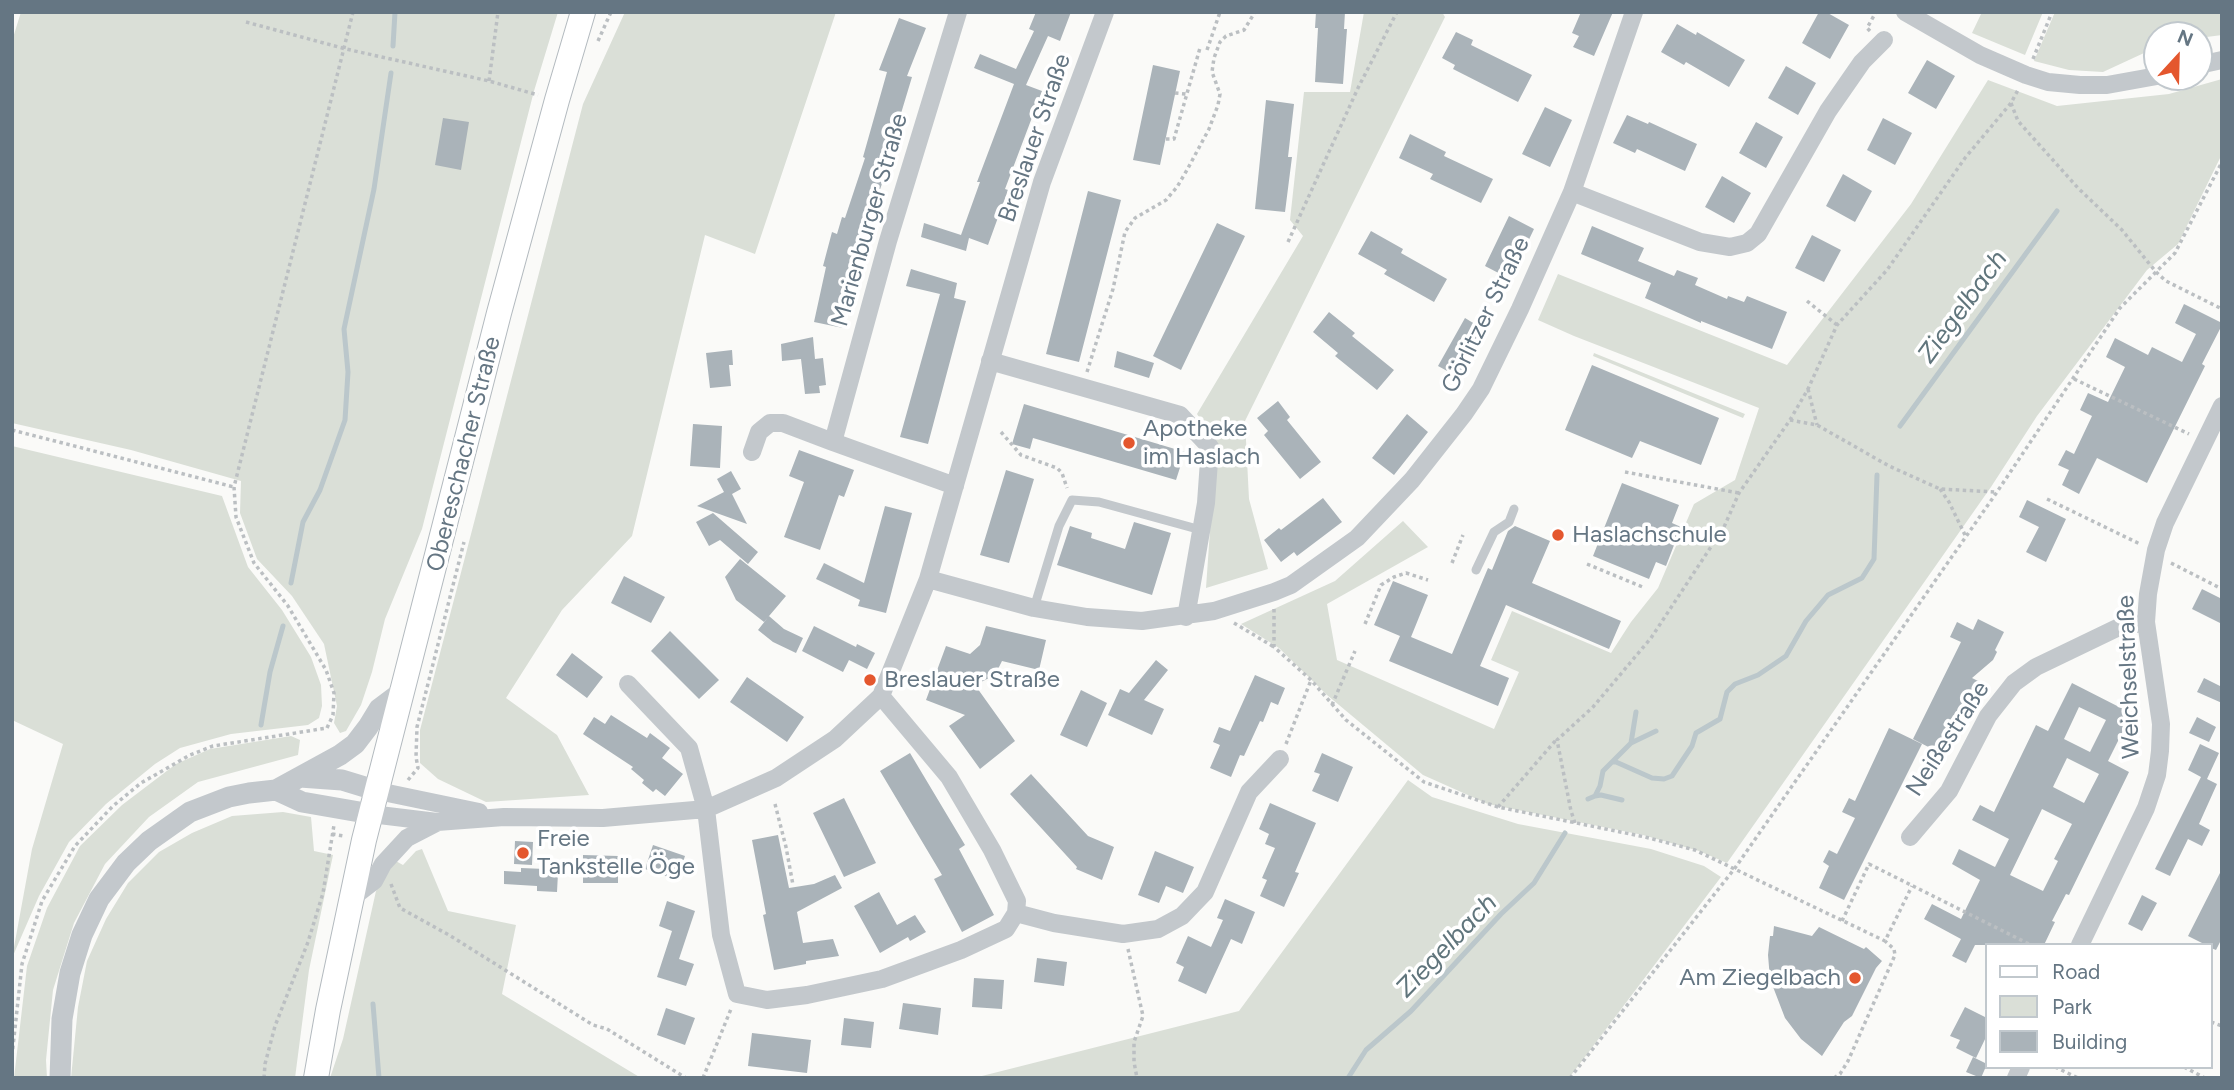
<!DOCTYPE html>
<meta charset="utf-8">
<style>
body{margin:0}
#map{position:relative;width:2234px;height:1090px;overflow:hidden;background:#fafaf8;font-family:Figtree,sans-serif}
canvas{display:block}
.frame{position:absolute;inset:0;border:14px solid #657683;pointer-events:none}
.legend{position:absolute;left:1985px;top:943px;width:228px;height:126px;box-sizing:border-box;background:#fff;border:2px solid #c1c8cd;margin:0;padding:9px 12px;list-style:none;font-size:21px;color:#657683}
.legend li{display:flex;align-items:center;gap:14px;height:35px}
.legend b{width:35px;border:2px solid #c1c8cd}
.north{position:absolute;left:2143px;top:21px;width:70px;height:70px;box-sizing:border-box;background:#fff;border:2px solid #c1c8cd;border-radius:50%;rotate:22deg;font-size:19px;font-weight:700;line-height:28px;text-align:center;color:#657683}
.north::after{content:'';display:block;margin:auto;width:24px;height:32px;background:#e4572e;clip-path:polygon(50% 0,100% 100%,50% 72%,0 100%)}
</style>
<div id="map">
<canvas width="2234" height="1090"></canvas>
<div class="frame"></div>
<ul class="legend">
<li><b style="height:9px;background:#fff"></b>Road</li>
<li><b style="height:19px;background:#dadfd7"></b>Park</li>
<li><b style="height:19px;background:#aab3b9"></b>Building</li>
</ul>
<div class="north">N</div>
</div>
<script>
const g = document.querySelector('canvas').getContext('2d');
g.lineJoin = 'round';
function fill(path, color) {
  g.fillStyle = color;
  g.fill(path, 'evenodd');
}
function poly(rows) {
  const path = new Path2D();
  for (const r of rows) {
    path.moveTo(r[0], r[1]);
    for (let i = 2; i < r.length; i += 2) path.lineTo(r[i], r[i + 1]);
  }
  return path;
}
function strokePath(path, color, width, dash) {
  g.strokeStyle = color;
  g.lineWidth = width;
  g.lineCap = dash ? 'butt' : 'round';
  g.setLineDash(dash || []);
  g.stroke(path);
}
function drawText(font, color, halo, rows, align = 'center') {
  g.font = font + ' Figtree,sans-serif';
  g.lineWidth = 7;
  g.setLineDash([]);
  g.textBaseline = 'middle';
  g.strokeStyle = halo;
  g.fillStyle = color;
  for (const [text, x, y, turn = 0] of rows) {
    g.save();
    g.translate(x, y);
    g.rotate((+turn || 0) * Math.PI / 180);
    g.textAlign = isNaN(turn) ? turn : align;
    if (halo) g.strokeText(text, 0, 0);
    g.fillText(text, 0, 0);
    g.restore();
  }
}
const green = poly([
 [21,12,558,12,534,91,422,529,385,619,372,672,361,705,346,731,340,733,334,723,337,706,324,644,292,596,257,559,240,513,241,481,131,450,12,423,12,41],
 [625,12,836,12,755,254,705,235,632,536,562,610,506,698,557,735,589,795,486,802,438,779,420,763,420,730,583,104],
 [1364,12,1442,12,1445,17,1245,421,1249,499,1268,569,1206,588,1216,444,1197,414,1303,236,1290,220,1304,92,1350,92],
 [1982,12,2043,12,2025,55,1972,33],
 [2055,12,2222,12,2222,35,2199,38,2199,35,2157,35,2157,47,2103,72,2069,70,2034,61],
 [2222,79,2222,154,2178,244,2147,270,2037,416,1991,487,1727,863,1699,851,1643,835,1488,804,1423,775,1327,695,1279,648,1241,624,1335,581,1403,521,1428,547,1327,604,1337,660,1494,729,1519,672,1491,660,1512,611,1611,653,1631,622,1658,588,1694,504,1735,480,1759,408,1574,336,1538,320,1558,274,1787,365,1911,204,1988,80,2057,106,2169,94],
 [1594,353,1745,414,1743,418,1593,356],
 [12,446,222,496,248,567,282,610,311,657,321,685,322,706,319,718,308,725,231,734,180,748,155,764,106,804,69,842,39,896,12,958,32,849,63,744,12,720],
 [291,736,300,740,298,755,198,782,149,817,105,864,74,923,53,990,46,1060,47,1078,14,1078,27,966,47,908,80,846,122,805,176,764,210,749],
 [1408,780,1432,797,1518,824,1651,849,1704,866,1721,877,1569,1078,974,1078,1239,1011],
 [283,812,311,817,314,851,333,855,309,970,295,1078,71,1078,78,1007,87,961,106,919,128,883,159,852,192,833,232,816],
 [422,849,448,911,516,925,502,994,641,1078,330,1078,343,1039,376,891,394,860,403,865,416,851]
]);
const stream = poly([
 [393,46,395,12],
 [1900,426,2057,211],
 [291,583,303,522,320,490,345,420,348,372,344,329,374,189,391,73],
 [261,725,270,672,283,626],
 [1631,743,1656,731],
 [1612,762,1631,743,1636,712],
 [1595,796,1601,795,1622,800],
 [1588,799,1595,796,1600,786,1603,771,1612,762,1616,762,1652,778,1664,779,1672,776,1692,746,1696,733,1720,719,1727,692,1735,684,1758,675,1786,656,1806,621,1828,595,1862,578,1874,559,1877,475],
 [373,1004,379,1078],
 [1348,1078,1366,1050,1411,1011,1501,914,1534,883,1565,833]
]);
const building = poly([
 [1036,12,1071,12,1060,41,1048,36,1026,85,1042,91,1005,189,1008,190,988,245,969,238,966,251,921,237,924,223,961,235,980,182,977,182,1014,84,974,68,980,54,1016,69,1034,31,1029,29],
 [1316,12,1345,12,1344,29,1347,29,1343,84,1315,82,1318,28,1315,28],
 [1581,12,1613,12,1594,56,1573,47,1579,36,1572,33],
 [1819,12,1826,12,1849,25,1830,59,1802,43],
 [899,18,926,28,907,76,912,77,896,130,898,131,889,164,872,212,870,211,847,295,850,296,843,328,814,322,826,267,823,266,832,232,837,234,842,217,845,218,865,158,863,157,887,72,879,70],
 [1677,24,1696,35,1697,32,1745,60,1729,87,1686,62,1684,65,1661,52],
 [1456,32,1473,40,1471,45,1532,75,1518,102,1453,69,1455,65,1442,58],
 [1927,60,1955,76,1936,109,1908,93],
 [1153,65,1180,71,1160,165,1133,160],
 [1786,66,1816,83,1798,115,1768,98],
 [1266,100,1294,104,1288,157,1292,157,1285,212,1255,209],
 [1545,107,1572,120,1550,167,1522,154],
 [1627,115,1648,124,1649,122,1697,144,1685,171,1637,149,1635,153,1613,143],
 [443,118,469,122,461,170,435,165],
 [1883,118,1912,133,1895,165,1867,150],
 [1756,122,1783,137,1766,168,1739,153],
 [1410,134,1446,152,1444,156,1493,179,1481,203,1430,179,1433,174,1399,158],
 [1843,174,1872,191,1855,222,1826,206],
 [1722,176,1751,193,1734,223,1705,207],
 [1088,191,1121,200,1079,362,1046,354],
 [1509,216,1534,229,1510,279,1485,266],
 [1217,223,1245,236,1181,370,1153,356],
 [1592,226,1644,248,1638,261,1674,276,1677,270,1698,278,1695,285,1727,299,1728,296,1744,302,1747,296,1787,312,1772,349,1701,321,1701,323,1645,298,1651,283,1581,254],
 [1371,231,1403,249,1401,253,1447,279,1434,302,1384,274,1387,270,1358,254],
 [1812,235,1841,250,1824,282,1795,268],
 [911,269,957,283,954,298,966,301,928,444,900,437,940,294,906,286],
 [2184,304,2222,323,2222,325,2202,364,2205,366,2147,483,2097,458,2079,494,2062,485,2069,470,2058,465,2066,450,2074,454,2092,416,2080,410,2088,393,2108,402,2125,367,2106,357,2115,338,2148,355,2152,347,2182,362,2196,334,2175,323],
 [1329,312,1355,333,1352,336,1394,370,1377,390,1335,356,1338,353,1313,332],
 [1465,318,1488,332,1462,379,1438,366],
 [813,337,815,359,823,358,826,385,819,386,820,393,805,394,801,359,782,361,781,344],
 [732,350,733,365,729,365,731,386,710,388,706,353],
 [1117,351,1154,363,1149,378,1114,367],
 [1592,365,1719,418,1701,465,1640,441,1632,458,1565,430],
 [1278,401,1290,417,1287,420,1321,462,1300,479,1264,435,1268,431,1257,418],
 [1024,404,1185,452,1176,480,1033,438,1030,449,1012,444],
 [1407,414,1428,432,1394,475,1372,458],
 [693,424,722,426,720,468,690,466],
 [799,450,854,470,844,497,839,495,820,550,784,537,804,482,789,476],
 [1006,470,1034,479,1009,563,980,555],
 [731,471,741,489,732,494,747,524,697,506,724,492,717,479],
 [1622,483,1679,505,1672,523,1681,527,1666,566,1656,562,1649,579,1593,556],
 [1323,498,1342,522,1297,556,1294,552,1281,562,1264,540,1279,528,1281,530],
 [2027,500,2066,519,2046,562,2026,552,2039,527,2019,517],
 [885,506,912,513,886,613,858,606,860,600,816,579,824,563,864,583],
 [713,513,758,552,748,564,720,540,709,546,696,522],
 [1134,522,1171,533,1152,595,1057,565,1070,526,1092,533,1091,538,1125,549],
 [1515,526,1550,541,1532,583,1621,621,1609,649,1506,605,1480,666,1509,678,1498,706,1389,661,1400,636,1374,625,1393,581,1428,595,1411,637,1452,654,1488,568,1492,570,1508,531],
 [740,559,786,596,764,622,736,600,725,577],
 [624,576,665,597,651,623,611,603],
 [2202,589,2222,599,2222,624,2192,609],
 [769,616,784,629,803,638,796,653,773,642,758,630],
 [1978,619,2004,632,1995,650,1997,652,1993,660,1972,678,1980,682,1949,748,1941,744,1938,752,1913,739,1961,642,1950,637,1957,622,1973,630],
 [814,626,856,647,857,644,875,653,867,669,849,660,843,672,802,651],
 [986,626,1046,640,1039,670,1002,661,995,675,975,685,1015,741,980,769,949,726,965,715,926,700,946,646,970,654,980,645],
 [670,631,719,680,699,699,651,651],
 [572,653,603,677,587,698,556,675],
 [1156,660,1168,670,1144,700,1164,709,1152,735,1108,715,1120,689,1129,693],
 [1255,675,1285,688,1278,705,1271,702,1263,722,1260,721,1244,756,1240,755,1231,777,1210,768,1220,745,1213,742,1219,727,1230,731],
 [747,677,804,717,787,742,730,702],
 [2204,678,2222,687,2222,703,2197,692],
 [2072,683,2127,711,2120,725,2125,727,2108,761,2129,772,2069,895,2066,894,2052,921,2055,922,2044,945,1975,945,1966,963,1952,956,1961,939,1924,919,1932,904,1961,919,1980,880,1952,864,1959,849,1995,867,2009,839,1972,820,1980,805,1994,812,2036,725,2048,731],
 [2079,707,2106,720,2090,752,2064,739],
 [2067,758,2099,774,2084,803,2053,787],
 [2042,809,2072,824,2054,859,2058,861,2043,891,2010,875],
 [1081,690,1107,703,1087,747,1060,735],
 [611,715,647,738,650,733,670,748,662,758,683,774,665,796,656,789,653,792,642,783,644,780,631,769,633,767,583,734,594,717,605,724],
 [2197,717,2216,727,2209,742,2189,733],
 [1889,728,1922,744,1844,900,1819,888,1829,866,1823,862,1829,850,1837,854,1855,818,1842,812,1849,798,1855,801],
 [2200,744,2219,753,2207,779,2217,784,2199,824,2210,830,2202,846,2188,839,2170,876,2155,869,2201,777,2188,770],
 [910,753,965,845,959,849,994,915,962,932,934,879,942,875,880,771],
 [1322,753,1353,767,1338,802,1312,791,1320,774,1314,772],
 [1031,774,1088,836,1114,847,1102,880,1076,869,1077,867,1010,794],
 [844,798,876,863,844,877,813,813],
 [1270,803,1316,823,1295,872,1299,873,1284,907,1260,896,1267,880,1262,878,1275,848,1265,844,1269,834,1259,829],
 [778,835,789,888,814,884,835,875,842,888,797,912,803,943,833,939,839,956,806,961,806,964,774,970,763,915,766,914,752,840],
 [515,841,533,842,532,865,514,864],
 [653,845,685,856,677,880,645,869],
 [1155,851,1194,867,1183,893,1166,886,1159,903,1138,895],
 [583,855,618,856,618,883,583,883],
 [521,868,545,869,544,872,558,873,557,892,537,891,537,886,504,884,504,871,521,872],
 [2222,869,2222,938,2216,950,2211,948,2211,945,2206,945,2188,936],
 [879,892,897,925,915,915,926,932,910,941,908,937,880,953,854,906],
 [2142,895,2157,903,2142,931,2128,924],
 [1225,899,1255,912,1242,944,1231,939,1206,994,1178,981,1184,967,1176,963,1188,936,1211,947,1223,920,1217,918],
 [667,901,695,911,679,959,694,964,686,986,657,977,672,931,659,926],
 [1774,926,1812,936,1819,927,1864,949,1866,947,1882,961,1876,968,1852,1016,1844,1022,1822,1056,1801,1039,1785,1018,1770,979,1768,955,1770,936,1773,936],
 [1037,958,1067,962,1064,986,1034,982],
 [974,978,1004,980,1002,1009,972,1007],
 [903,1003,941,1008,938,1035,899,1029],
 [1965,1007,1987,1018,1987,1035,1976,1058,1956,1048,1960,1040,1950,1036],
 [666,1008,695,1018,685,1045,657,1035],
 [844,1018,874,1022,871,1048,841,1045],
 [752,1033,811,1040,807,1073,748,1066],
 [1973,1057,1987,1064,1981,1078,1966,1072]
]);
const path = poly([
 [246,22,346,49,489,81,538,95],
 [1870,31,1867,28,1876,12],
 [598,41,611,12],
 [1207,50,1220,12],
 [2033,59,2052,12],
 [489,81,498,12],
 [1175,93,1186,94],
 [2011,103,2018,121,2078,188,2122,230,2156,272,2166,281,2222,309],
 [1166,139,1174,139,1200,48],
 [1288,242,1358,88,1397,12],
 [1807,301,1837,325],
 [1087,372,1113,289,1125,232,1135,218,1166,200,1177,187,1187,170,1209,129,1218,105,1220,94,1212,72,1214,58,1220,42,1226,36,1244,30,1255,12],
 [2074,379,2189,434],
 [1808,389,1817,425],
 [1790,420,1817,425,1889,466,1940,489,1996,492],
 [12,430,234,487],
 [1001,432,1021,455,1057,468,1062,473,1067,488],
 [1625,472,1739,493],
 [1940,489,1949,502,1965,535],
 [2047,499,2140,544],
 [1452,563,1463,535],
 [2171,563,2222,589],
 [1587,564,1645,588],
 [1274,609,1274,647,1311,680,1346,720,1424,782,1498,807,1645,837,1695,850,1885,941,1912,886],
 [1234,623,1274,647],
 [1365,624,1381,585,1394,577,1406,573,1428,580],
 [1332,705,1355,651],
 [327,728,333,715,334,693,326,670,288,606,254,563,236,517,234,487,353,12],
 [1286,744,1311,680],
 [408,780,418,768,416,757,417,727,464,542],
 [775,804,786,847,793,885],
 [1498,807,1556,740],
 [1575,823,1571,811,1557,740,1593,707,1651,638,1724,527,1739,493,1790,420,1808,389,1837,325,1887,270,1965,158,2011,103,2019,88],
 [332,834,344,836],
 [391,884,400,908,449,935,593,1025,607,1029,686,1078],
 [1842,921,1869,864,2031,945],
 [1128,949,1143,1016,1134,1042,1134,1062,1137,1078],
 [2211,1022,2222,1026],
 [12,1056,22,964,42,901,75,846,113,806,141,783,190,755,213,746,327,728],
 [2055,1067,2078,1078],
 [2184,1067,2205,1078],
 [264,1078,265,1064,275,1026,308,942,323,893,334,825],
 [703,1078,731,1009],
 [1570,1078,1735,868,1997,492,2120,308,2175,253,2222,162],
 [1834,1078,1840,1074,1848,1061,1895,955,1894,949,1885,941]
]);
const service = poly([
 [1476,570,1494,532,1509,522,1514,509],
 [1034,608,1059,526,1072,500,1099,502,1201,530]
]);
const minor = poly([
 [1905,12,1980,55,2026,75,2048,82,2080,85,2107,85,2157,76],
 [2199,65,2222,60],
 [1572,192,1700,242,1730,247,1747,243,1758,234,1828,111,1862,62,1884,40],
 [990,361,1180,415,1210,447,1206,503,1186,617],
 [752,452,759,432,770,423,783,423,833,442],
 [955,486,833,442,888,241,958,12],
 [928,579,1034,608,1087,617,1142,621,1214,611,1274,592,1291,585,1357,538,1412,480,1464,414,1481,389,1520,309,1572,192,1634,12],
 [628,684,689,748,706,809,721,935,737,994,767,1000,807,995,882,979,961,950,1006,929,1016,913,1017,901,992,850,949,777,881,696],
 [378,791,479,812],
 [371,814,437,822,504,817,603,818,706,809,776,778,835,739,881,696,928,579,1042,182,1105,12],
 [1910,837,1949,791,1988,716,2014,683,2036,667,2117,628,2146,622],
 [352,898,374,881,383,864,407,838,436,823],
 [1016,913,1054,923,1123,934,1158,929,1182,916,1205,892,1249,792,1280,759],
 [2080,945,2146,808,2157,775,2160,751,2161,724,2146,622,2148,594,2156,550,2165,523,2222,406],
 [2016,1078,2021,1067]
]);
const tertiary = poly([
 [300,777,342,780,378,791],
 [276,790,302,802,371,814],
 [60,1078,62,1019,70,973,82,935,99,899,126,863,149,841,190,812,229,797,249,793,276,790,340,755,355,744,368,727,379,709,403,691]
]);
const secondary = poly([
 [316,1078,328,1010,364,840,499,313,557,100,583,12]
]);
const markers = [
 [1129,443,7,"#e4572e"],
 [1558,535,7,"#e4572e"],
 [870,680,7,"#e4572e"],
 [523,853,7,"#e4572e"],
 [1855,978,7,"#e4572e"]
];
const streetNames = [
 ["Breslauer Straße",1035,138,-71],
 ["Marienburger Straße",870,220,-74],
 ["Görlitzer Straße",1486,315,-64],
 ["Obereschacher Straße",464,454,-76],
 ["Weichselstraße",2129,677,-92],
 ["Neißestraße",1948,739,-57]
];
const poiNames = [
 ["Apotheke",1143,429],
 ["im Haslach",1143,457],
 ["Haslachschule",1572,535],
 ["Breslauer Straße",884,680],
 ["Freie",537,839],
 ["Tankstelle Öge",537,867],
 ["Am Ziegelbach",1841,978,"right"]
];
const waterNames = [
 ["Ziegelbach",1963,307,-54],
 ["Ziegelbach",1447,946,-46]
];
fill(green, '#dadfd7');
strokePath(stream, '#bbc7cb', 5);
fill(building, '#aab3b9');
strokePath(secondary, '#b3babf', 26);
strokePath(path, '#bbbfc2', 3.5, [3.5, 3.5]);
strokePath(service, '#c3c8cc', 9);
strokePath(minor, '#c3c8cc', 18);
strokePath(tertiary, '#c3c8cc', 21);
strokePath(secondary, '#fff', 24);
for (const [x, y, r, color] of markers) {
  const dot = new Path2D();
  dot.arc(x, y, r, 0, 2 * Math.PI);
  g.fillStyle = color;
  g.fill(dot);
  strokePath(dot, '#fff', 2.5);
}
drawText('24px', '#657683', '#fff', streetNames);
drawText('24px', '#657683', '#fff', poiNames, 'left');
drawText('italic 26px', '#60757c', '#fff', waterNames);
</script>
